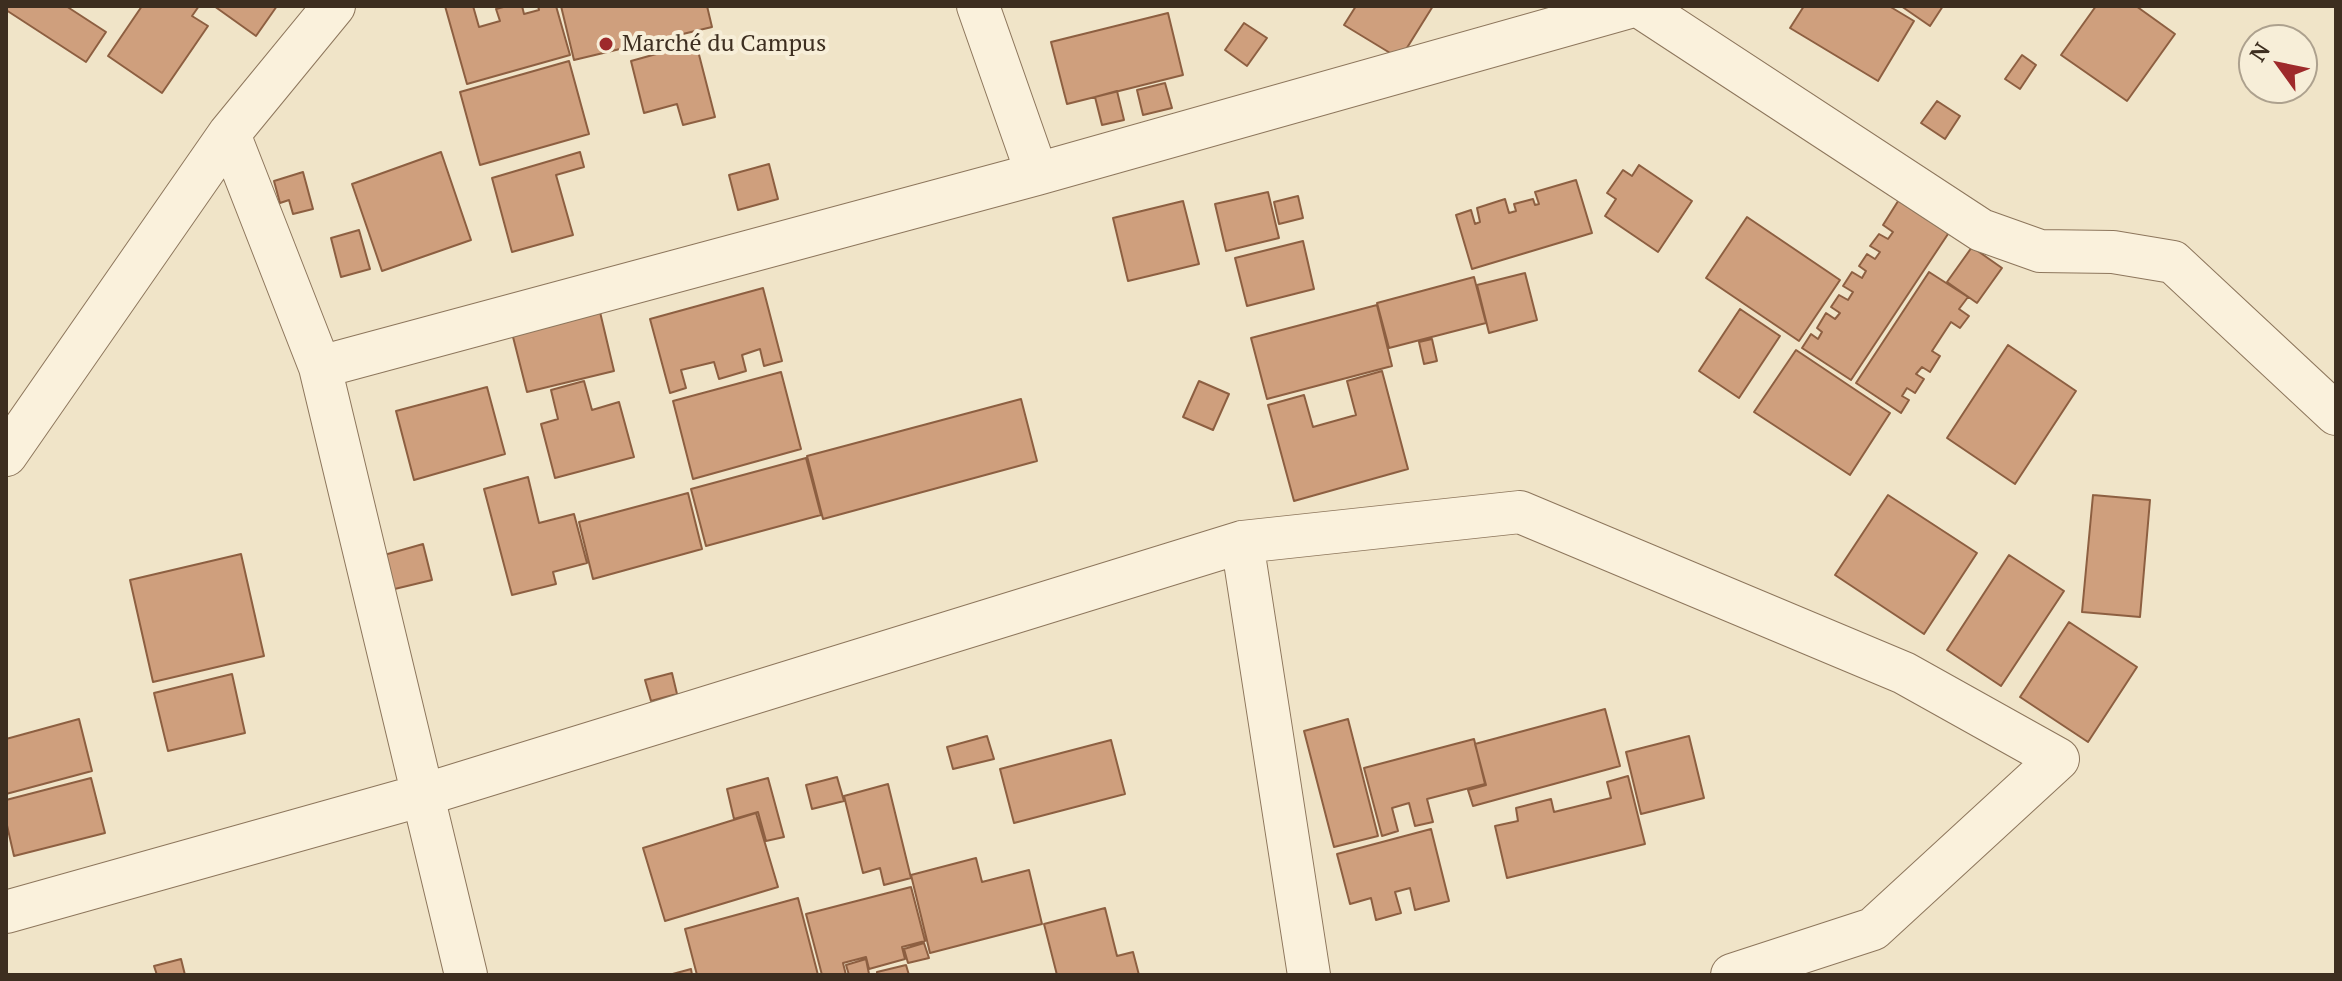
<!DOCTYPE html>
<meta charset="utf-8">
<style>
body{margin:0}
#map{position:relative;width:2342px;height:981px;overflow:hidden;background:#f0e4c8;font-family:"PT Serif",serif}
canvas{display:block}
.frame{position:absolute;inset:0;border:8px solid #3d2e20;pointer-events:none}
.north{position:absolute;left:2238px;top:24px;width:80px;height:80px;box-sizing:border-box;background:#f7eed8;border:2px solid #ada18e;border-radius:50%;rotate:303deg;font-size:22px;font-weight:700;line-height:32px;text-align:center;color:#3d2e20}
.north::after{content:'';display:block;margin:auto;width:28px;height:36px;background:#9e2a2b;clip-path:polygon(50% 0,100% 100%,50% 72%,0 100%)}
</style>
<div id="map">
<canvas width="2342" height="981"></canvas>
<div class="frame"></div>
<div class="north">N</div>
</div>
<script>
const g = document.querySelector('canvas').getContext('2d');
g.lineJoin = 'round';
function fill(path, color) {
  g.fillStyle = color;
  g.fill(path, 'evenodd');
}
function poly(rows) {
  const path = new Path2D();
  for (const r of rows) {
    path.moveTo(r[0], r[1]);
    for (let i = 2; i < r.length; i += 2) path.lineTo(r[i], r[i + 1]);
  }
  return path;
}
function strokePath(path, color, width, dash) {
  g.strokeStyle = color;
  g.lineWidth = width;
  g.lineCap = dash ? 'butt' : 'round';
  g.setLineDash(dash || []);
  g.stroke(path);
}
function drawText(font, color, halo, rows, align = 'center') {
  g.font = font + ' "PT Serif",serif';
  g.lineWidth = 8;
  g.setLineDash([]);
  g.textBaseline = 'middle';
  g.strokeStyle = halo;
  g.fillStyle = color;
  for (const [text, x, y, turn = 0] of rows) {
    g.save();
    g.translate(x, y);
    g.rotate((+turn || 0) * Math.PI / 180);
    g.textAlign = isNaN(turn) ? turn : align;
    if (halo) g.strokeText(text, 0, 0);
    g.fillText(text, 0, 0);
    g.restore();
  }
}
const building = poly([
 [6,6,66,6,106,32,86,62,6,10,6,6],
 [142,6,199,6,192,16,208,26,162,93,108,56,142,6],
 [214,6,277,6,256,36,214,6],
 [445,6,473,6,479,27,500,21,496,9,507,6,522,6,524,14,539,10,538,6,556,6,570,55,467,84,445,6],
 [561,6,707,6,712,27,574,60,561,6],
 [1356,6,1433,6,1400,59,1344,25,1356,6],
 [1804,6,1889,6,1914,21,1878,81,1790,28,1804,6],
 [1901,6,1943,6,1930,26,1901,6],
 [2096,6,2136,6,2175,34,2127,101,2061,55,2096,6],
 [1168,13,1183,75,1067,104,1051,42,1168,13],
 [1244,23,1267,38,1247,66,1225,50,1244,23],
 [696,43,715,117,683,125,677,104,644,113,631,61,696,43],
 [2022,55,2036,65,2020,89,2005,79,2022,55],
 [569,61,589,134,480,165,460,92,569,61],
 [1165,83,1172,108,1143,115,1137,90,1165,83],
 [1117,91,1124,120,1102,125,1095,97,1117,91],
 [1937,101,1960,116,1945,139,1921,123,1937,101],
 [441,152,471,240,382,271,352,184,441,152],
 [580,152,584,167,556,175,573,235,512,252,492,178,580,152],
 [769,164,778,199,738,210,729,175,769,164],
 [1639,165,1692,201,1658,252,1605,216,1616,199,1607,193,1623,170,1632,176,1639,165],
 [303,172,313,209,293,214,289,200,280,203,274,181,303,172],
 [1576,180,1592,233,1472,269,1456,215,1471,210,1475,224,1480,222,1477,208,1505,199,1509,213,1516,211,1514,204,1533,199,1535,205,1539,204,1535,192,1576,180],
 [1268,192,1279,238,1226,251,1215,204,1268,192],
 [1298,196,1303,218,1279,224,1274,202,1298,196],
 [1900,198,1950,231,1851,380,1802,348,1811,334,1818,339,1822,332,1817,328,1826,313,1835,319,1840,313,1831,307,1839,295,1848,300,1853,292,1843,286,1852,272,1862,278,1866,271,1859,266,1867,254,1875,259,1880,252,1870,246,1879,234,1888,239,1893,232,1883,225,1900,198],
 [1183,201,1199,264,1128,281,1113,218,1183,201],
 [1747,217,1840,280,1799,341,1706,278,1747,217],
 [359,230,370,269,341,277,331,238,359,230],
 [1303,241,1314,289,1247,306,1235,258,1303,241],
 [1972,247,2002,268,1977,303,1947,282,1972,247],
 [1929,272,1968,297,1959,309,1969,316,1960,328,1951,322,1932,351,1940,356,1930,372,1922,367,1916,374,1924,379,1915,393,1907,388,1902,396,1909,400,1901,413,1856,383,1929,272],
 [1525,273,1537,320,1489,333,1477,285,1525,273],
 [1474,277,1486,323,1389,348,1377,303,1474,277],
 [763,288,782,361,764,366,760,349,742,355,746,371,719,379,714,362,681,370,686,388,670,393,650,319,763,288],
 [1377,305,1392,366,1267,399,1251,338,1377,305],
 [1740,309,1780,336,1739,398,1699,371,1740,309],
 [600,312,614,371,527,392,512,333,600,312],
 [1432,339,1437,361,1424,364,1419,342,1432,339],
 [2008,345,2076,391,2015,484,1947,438,2008,345],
 [1796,350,1890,413,1850,475,1754,412,1796,350],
 [1382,371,1408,469,1294,501,1268,405,1304,395,1313,427,1356,415,1347,381,1382,371],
 [781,372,801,449,693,479,673,401,781,372],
 [584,381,592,410,619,402,634,457,555,478,541,424,558,419,551,390,584,381],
 [1199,381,1229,394,1213,430,1183,417,1199,381],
 [487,387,505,454,414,480,396,411,487,387],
 [1021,399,1037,461,823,519,807,456,1021,399],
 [806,458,821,515,706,546,691,489,806,458],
 [528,477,539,523,574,514,587,563,553,572,556,584,512,595,484,489,528,477],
 [688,493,702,549,593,579,579,522,688,493],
 [1888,495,1977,553,1924,634,1835,575,1888,495],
 [2093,495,2150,500,2140,617,2082,612,2093,495],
 [423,544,432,580,378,593,370,559,423,544],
 [241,554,264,656,153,682,130,580,241,554],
 [2009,555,2064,591,2001,686,1947,650,2009,555],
 [2069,622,2137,667,2088,742,2020,697,2069,622],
 [672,673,677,694,651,701,645,680,672,673],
 [232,674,245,733,168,751,154,693,232,674],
 [1605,709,1620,766,1473,806,1468,790,1486,785,1475,744,1605,709],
 [79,719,92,771,6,794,6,739,79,719],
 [1348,719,1378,836,1334,847,1304,731,1348,719],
 [987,736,994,759,953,769,947,747,987,736],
 [1689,736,1704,798,1641,814,1626,752,1689,736],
 [1474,739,1485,784,1427,799,1433,822,1415,826,1409,803,1392,808,1398,831,1382,836,1364,768,1474,739],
 [1111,740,1125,794,1014,823,1000,769,1111,740],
 [1628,776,1645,844,1507,878,1495,826,1518,821,1516,808,1551,799,1554,812,1611,798,1607,782,1628,776],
 [837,777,844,801,812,809,806,785,837,777],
 [91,778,105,833,14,856,6,821,6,800,91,778],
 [768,778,784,837,766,841,758,812,734,819,727,789,768,778],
 [888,784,911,878,884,885,880,868,863,873,844,796,888,784],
 [756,813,778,887,665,921,643,848,756,813],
 [1431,829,1449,901,1415,910,1410,888,1395,892,1401,913,1376,920,1371,898,1350,904,1337,854,1431,829],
 [976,858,982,882,1029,870,1042,924,930,953,911,875,976,858],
 [911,887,925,941,902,947,905,959,869,969,866,957,843,963,846,975,822,975,806,914,911,887],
 [798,898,818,975,697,975,685,929,798,898],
 [1105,908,1117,956,1133,952,1139,975,1057,975,1044,924,1105,908],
 [924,943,929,958,908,963,904,949,924,943],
 [181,959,185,975,157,975,154,966,181,959],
 [866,959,869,974,849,975,846,965,866,959],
 [906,965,909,975,877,975,877,972,906,965],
 [691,969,692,975,669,975,691,969]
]);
const street = poly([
 [978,6,1037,174],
 [1639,6,1981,230,2040,251,2113,252,2173,262,2336,414],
 [229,134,320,367,466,975],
 [320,367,1037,174,1633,6],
 [6,455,229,134,334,6],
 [1242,542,1309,975],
 [6,912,423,795,1242,542,1520,512,1904,673,2058,759,1873,929,1732,975]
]);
const markers = [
 [606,44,8,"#9e2a2b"]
];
const poiNames = [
 ["Marché du Campus",622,44]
];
fill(building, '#cf9f7d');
strokePath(building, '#8d5f41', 2);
strokePath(street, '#8d765c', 44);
strokePath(street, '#faf1dc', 42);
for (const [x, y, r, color] of markers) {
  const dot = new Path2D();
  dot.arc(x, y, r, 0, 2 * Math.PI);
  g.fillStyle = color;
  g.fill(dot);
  strokePath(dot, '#f7eed8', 3);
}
drawText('24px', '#3d2e20', '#f7eed8', poiNames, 'left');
</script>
